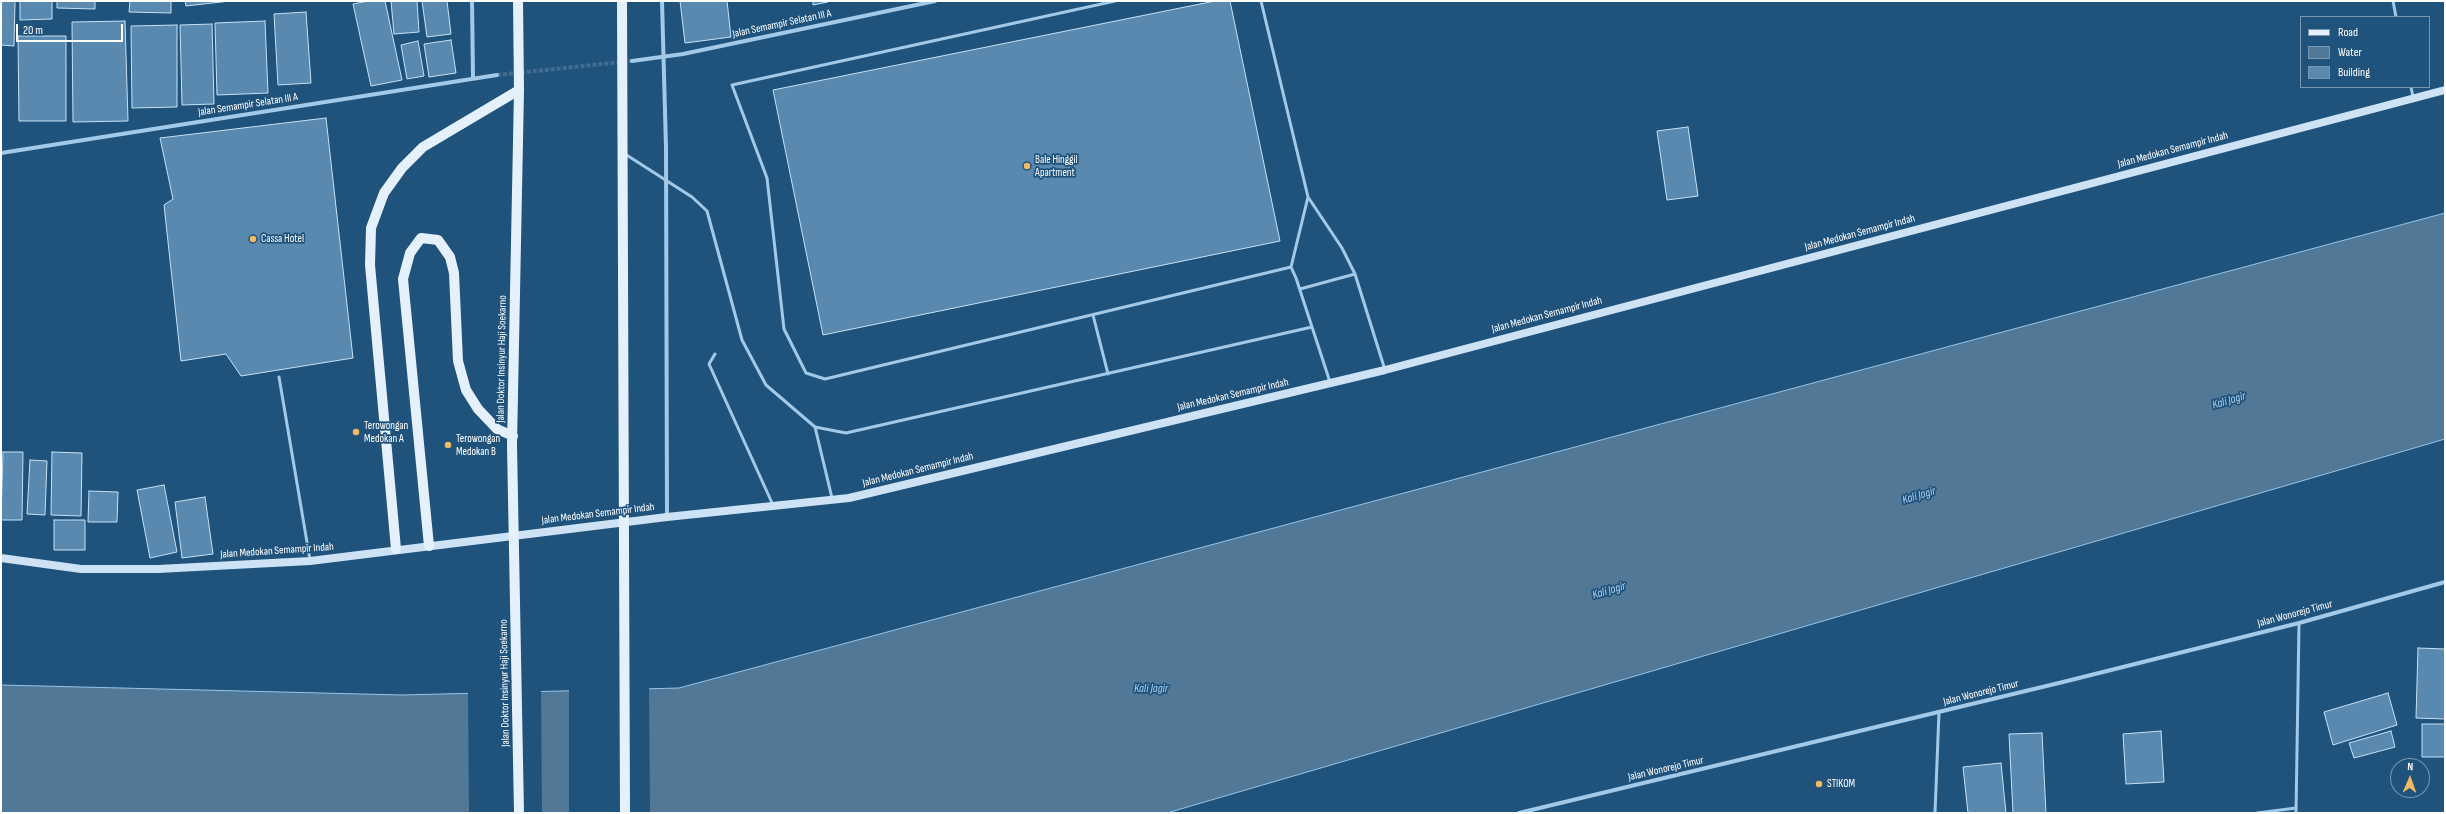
<!DOCTYPE html>
<style>
body{margin:0}
#map{position:relative;width:2446px;height:814px;overflow:hidden;background:#20537c;font-family:"Sofia Sans Condensed",sans-serif}
canvas{display:block}
.frame{position:absolute;inset:0;border:2px solid #fff;pointer-events:none}
.legend{position:absolute;left:2300px;top:16px;width:130px;height:72px;box-sizing:border-box;background:#20537c;border:1px solid #7998b0;margin:0;padding:5px 7px;list-style:none;font-size:12px;color:#fff}
.legend li{display:flex;align-items:center;gap:8px;height:20px}
.legend b{width:20px;border:1px solid #7998b0}
.north{position:absolute;left:2390px;top:758px;width:40px;height:40px;box-sizing:border-box;background:#20537c;border:1px solid #7998b0;border-radius:50%;rotate:2deg;font-size:11px;font-weight:700;line-height:16px;text-align:center;color:#fff}
.north::after{content:'';display:block;margin:auto;width:14px;height:18px;background:#f4ba63;clip-path:polygon(50% 0,100% 100%,50% 72%,0 100%)}
.scale{position:absolute;left:16px;top:24px;width:107px;height:18px;box-sizing:border-box;border:2px solid #fff;border-top:0;padding-left:5px;font-size:12px;line-height:14px;white-space:nowrap;color:#fff;-webkit-text-stroke:3px #20537c;paint-order:stroke}
</style>
<div id="map">
<canvas width="2446" height="814"></canvas>
<div class="frame"></div>
<ul class="legend">
<li><b style="height:5px;background:#e4f1fd"></b>Road</li>
<li><b style="height:11px;background:#527897"></b>Water</li>
<li><b style="height:11px;background:#5989ae"></b>Building</li>
</ul>
<div class="north">N</div>
<div class="scale">20 m</div>
</div>
<script>
const g = document.querySelector('canvas').getContext('2d');
g.lineJoin = 'round';
function fill(path, color) {
  g.fillStyle = color;
  g.fill(path, 'evenodd');
}
function poly(rows) {
  const path = new Path2D();
  for (const r of rows) {
    path.moveTo(r[0], r[1]);
    for (let i = 2; i < r.length; i += 2) path.lineTo(r[i], r[i + 1]);
  }
  return path;
}
function strokePath(path, color, width, dash) {
  g.strokeStyle = color;
  g.lineWidth = width;
  g.lineCap = dash ? 'butt' : 'round';
  g.setLineDash(dash || []);
  g.stroke(path);
}
function drawText(font, color, halo, rows, align = 'center') {
  g.font = font + ' "Sofia Sans Condensed",sans-serif';
  g.lineWidth = 3.5;
  g.setLineDash([]);
  g.textBaseline = 'middle';
  g.strokeStyle = halo;
  g.fillStyle = color;
  for (const [text, x, y, turn = 0] of rows) {
    g.save();
    g.translate(x, y);
    g.rotate((+turn || 0) * Math.PI / 180);
    g.textAlign = isNaN(turn) ? turn : align;
    if (halo) g.strokeText(text, 0, 0);
    g.fillText(text, 0, 0);
    g.restore();
  }
}
const water = poly([
 [2445,213,2445,439,1167,813,1,813,1,685,402,695,679,688,2445,213]
]);
const pier = poly([
 [649,687,650,813,569,813,569,689],
 [541,690,542,813,469,813,468,692]
]);
const building = poly([
 [1,1,15,1,14,46,1,45,1,1],
 [20,1,52,1,52,19,20,20,20,1],
 [57,1,95,1,95,9,57,8,57,1],
 [130,1,171,1,171,13,129,12,130,1],
 [185,1,230,1,186,6,185,1],
 [368,1,385,1,402,80,371,86,353,4,368,1],
 [391,1,417,1,419,32,394,34,391,1],
 [422,1,447,1,451,34,427,37,422,1],
 [680,1,727,1,731,37,685,43,680,1],
 [813,1,828,1,828,2,813,5,813,1],
 [1215,1,1230,1,1280,241,823,335,773,90,1215,1],
 [306,12,311,83,278,85,274,14,306,12],
 [125,21,128,121,73,122,72,22,125,21],
 [265,21,268,93,217,95,215,23,265,21],
 [212,24,214,104,182,105,180,25,212,24],
 [177,25,177,107,132,108,131,26,177,25],
 [18,36,66,36,66,121,19,121,18,36],
 [451,40,456,73,429,77,424,44,451,40],
 [418,41,424,76,407,79,401,45,418,41],
 [326,118,353,358,241,376,226,354,181,361,164,205,173,199,160,138,326,118],
 [1688,127,1698,196,1667,200,1657,131,1688,127],
 [3,452,23,452,22,520,1,520,3,452],
 [52,452,82,453,81,516,51,515,52,452],
 [30,460,47,461,45,515,27,514,30,460],
 [164,485,177,552,150,558,137,490,164,485],
 [89,491,118,492,117,522,88,522,89,491],
 [205,497,213,554,182,558,175,502,205,497],
 [54,520,85,520,85,550,54,550,54,520],
 [2418,648,2445,649,2445,719,2416,718,2418,648],
 [2388,693,2397,725,2333,745,2324,712,2388,693],
 [2422,724,2445,724,2445,757,2422,757,2422,724],
 [2161,731,2164,782,2126,784,2123,734,2161,731],
 [2391,731,2395,747,2354,758,2349,743,2391,731],
 [2042,733,2046,813,2013,813,2009,734,2042,733],
 [2001,763,2006,813,1968,813,1963,767,2001,763]
]);
const streetTunnel = poly([
 [497,75,632,61]
]);
const lane = poly([
 [1115,1,732,85,767,178,784,329,806,373,825,379,1291,267],
 [1261,1,1308,197,1342,248,1355,274,1385,370],
 [2393,1,2396,17],
 [2411,87,2413,97],
 [625,154,692,197,707,211,742,340,766,385,815,427,832,498],
 [1308,197,1291,267,1296,278,1330,382],
 [1300,289,1355,274],
 [1093,315,1108,374],
 [715,354,709,364,773,505],
 [279,377,310,560],
 [815,427,846,433,1312,327],
 [1935,813,1939,712],
 [2257,813,2296,808],
 [2296,813,2299,623]
]);
const street = poly([
 [472,1,473,78],
 [662,1,666,148,667,517],
 [632,61,683,54,935,1],
 [1,153,497,75],
 [1519,813,2063,682,2299,623,2445,582]
]);
const secondary = poly([
 [1,558,81,569,158,569,310,561,667,517,849,498,1385,370,2445,90]
]);
const primary = poly([
 [518,1,519,90,512,445,519,813],
 [622,1,625,813],
 [429,546,403,279,410,253,421,238,438,240,450,257,454,273,458,361,466,390,478,409,497,429,513,436],
 [396,549,370,265,371,228,384,193,402,168,423,147,519,90]
]);
const markers = [
 [1027,166,4,"#f4ba63"],
 [253,239,4,"#f4ba63"],
 [356,432,4,"#f4ba63"],
 [448,445,4,"#f4ba63"],
 [1819,784,4,"#f4ba63"]
];
const streetNames = [
 ["Jalan Semampir Selatan III A",782,24,-12],
 ["Jalan Semampir Selatan III A",248,105,-9],
 ["Jalan Medokan Semampir Indah",2173,150,-15],
 ["Jalan Medokan Semampir Indah",1860,233,-15],
 ["Jalan Medokan Semampir Indah",1547,315,-15],
 ["Jalan Doktor Insinyur Haji Soekarno",502,359,-89],
 ["Jalan Medokan Semampir Indah",1233,395,-13],
 ["Jalan Medokan Semampir Indah",918,470,-14],
 ["Jalan Medokan Semampir Indah",598,514,-7],
 ["Jalan Medokan Semampir Indah",277,551,-4],
 ["Jalan Wonorejo Timur",2295,614,-15],
 ["Jalan Doktor Insinyur Haji Soekarno",505,683,-91],
 ["Jalan Wonorejo Timur",1981,693,-14],
 ["Jalan Wonorejo Timur",1666,769,-13]
];
const poiNames = [
 ["Bale Hinggil",1035,160],
 ["Apartment",1035,173],
 ["Cassa Hotel",261,239],
 ["Terowongan",364,426],
 ["Medokan A",364,439],
 ["Terowongan",456,439],
 ["Medokan B",456,452],
 ["STIKOM",1827,784]
];
const waterNames = [
 ["Kali Jagir",2229,401,-17],
 ["Kali Jagir",1919,496,-17],
 ["Kali Jagir",1609,591,-17],
 ["Kali Jagir",1151,689]
];
fill(water, '#527897');
strokePath(water, '#96c5e8', 1);
fill(pier, '#20537c');
fill(building, '#5989ae');
strokePath(building, '#c6e1f5', 1);
strokePath(streetTunnel, '#416d90', 4, [4, 2]);
strokePath(lane, '#a2c9e7', 3);
strokePath(street, '#a2c9e7', 4);
strokePath(secondary, '#cde3f5', 8);
strokePath(primary, '#e4f1fd', 10);
for (const [x, y, r, color] of markers) {
  const dot = new Path2D();
  dot.arc(x, y, r, 0, 2 * Math.PI);
  g.fillStyle = color;
  g.fill(dot);
  strokePath(dot, '#20537c', 1.5);
}
drawText('11px', '#fff', '#20537c', streetNames);
drawText('11px', '#fff', '#20537c', poiNames, 'left');
drawText('italic 12px', '#aed3ef', '#20537c', waterNames);
</script>
